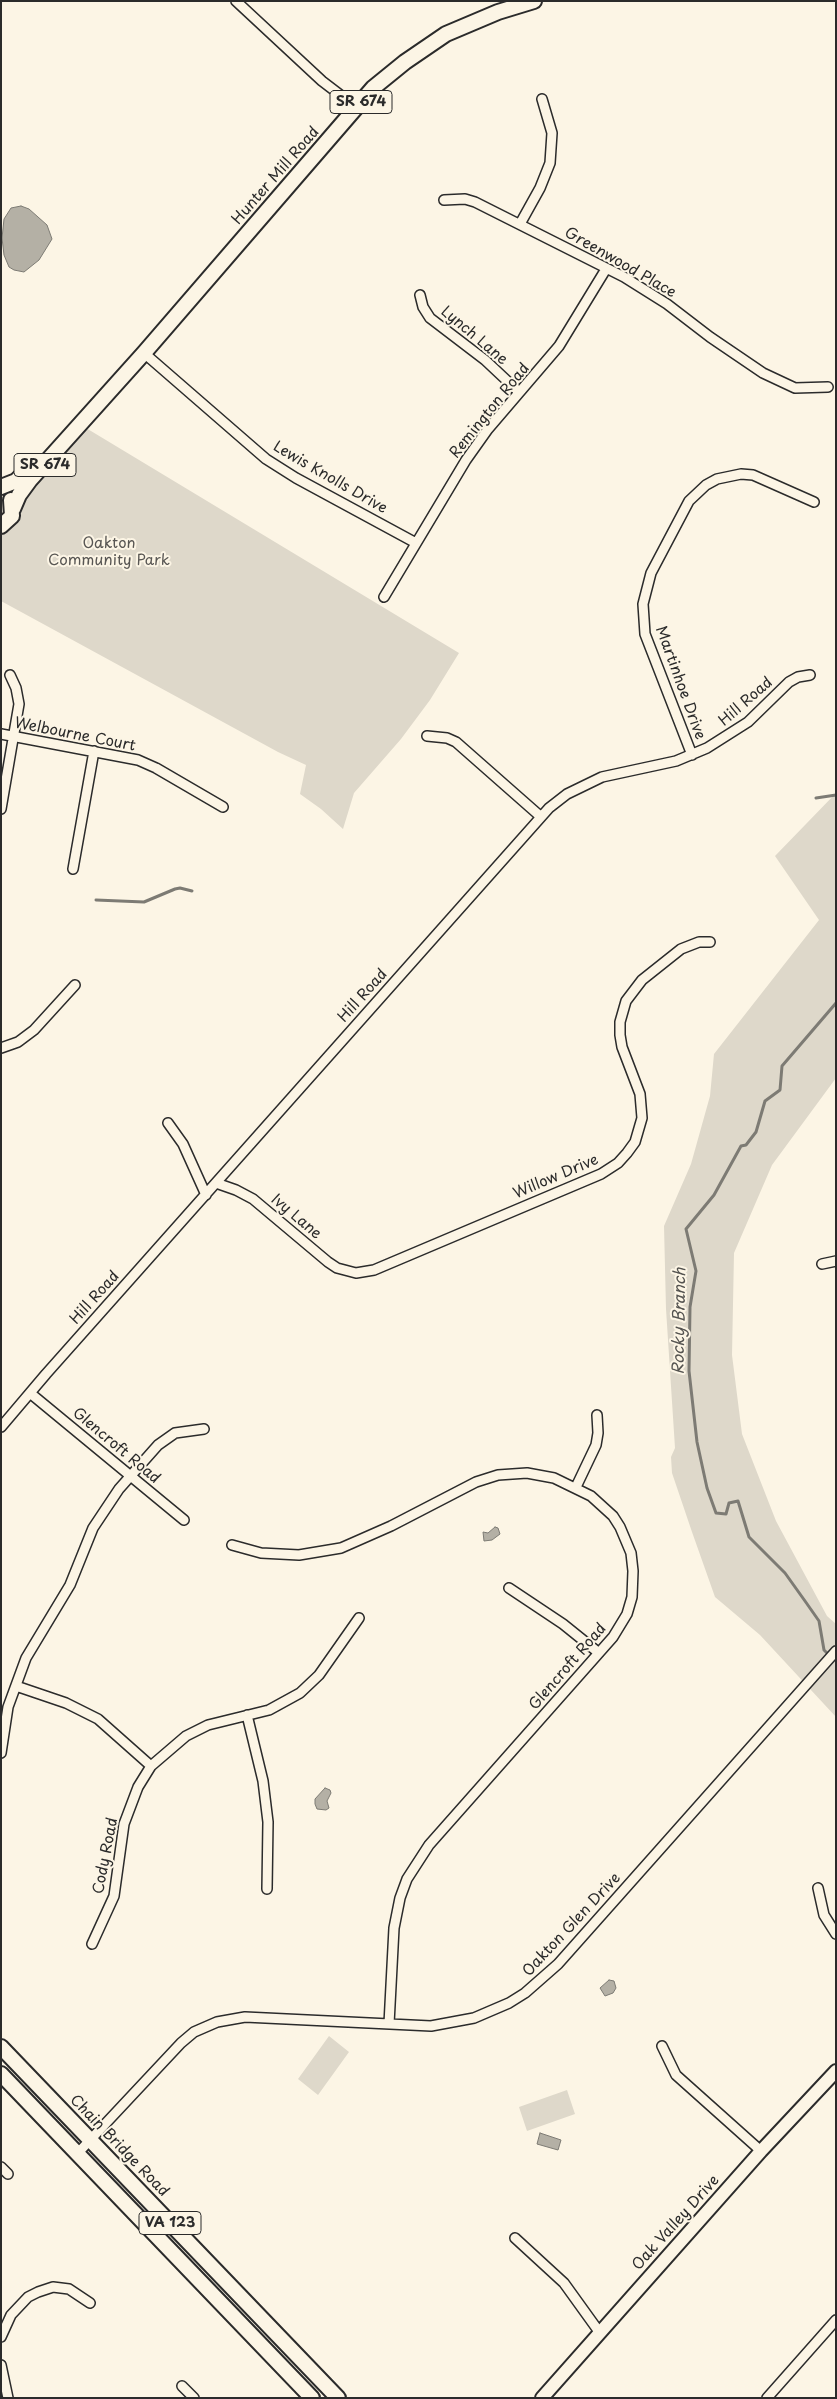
<!DOCTYPE html>
<style>
body{margin:0}
#map{position:relative;width:837px;height:2399px;overflow:hidden;background:#fcf5e5;font-family:"Playpen Sans",sans-serif}
canvas{display:block}
.frame{position:absolute;inset:0;border:2px solid #2b2b2b;pointer-events:none}
</style>
<div id="map">
<canvas width="837" height="2399"></canvas>
<div class="frame"></div>
</div>
<script>
const g = document.querySelector('canvas').getContext('2d');
g.lineJoin = 'round';
function fill(path, color) {
  g.fillStyle = color;
  g.fill(path, 'evenodd');
}
function poly(rows) {
  const path = new Path2D();
  for (const r of rows) {
    path.moveTo(r[0], r[1]);
    for (let i = 2; i < r.length; i += 2) path.lineTo(r[i], r[i + 1]);
  }
  return path;
}
function strokePath(path, color, width, dash) {
  g.strokeStyle = color;
  g.lineWidth = width;
  g.lineCap = dash ? 'butt' : 'round';
  g.setLineDash(dash || []);
  g.stroke(path);
}
function drawText(font, color, halo, rows, align = 'center') {
  g.font = font + ' "Playpen Sans",sans-serif';
  g.lineWidth = 4;
  g.setLineDash([]);
  g.textBaseline = 'middle';
  g.strokeStyle = halo;
  g.fillStyle = color;
  for (const [text, x, y, turn = 0] of rows) {
    g.save();
    g.translate(x, y);
    g.rotate((+turn || 0) * Math.PI / 180);
    g.textAlign = isNaN(turn) ? turn : align;
    if (halo) g.strokeText(text, 0, 0);
    g.fillText(text, 0, 0);
    g.restore();
  }
}
const green = poly([
 [86,428,459,653,430,700,401,739,354,793,343,829,321,809,300,794,306,765,278,752,1,601,1,533,11,525,20,499],
 [836,793,836,1078,772,1165,734,1253,732,1355,742,1434,776,1521,827,1616,836,1624,836,1717,760,1635,715,1597,692,1532,672,1473,671,1457,675,1448,666,1309,664,1226,691,1164,710,1096,714,1054,819,920,775,856],
 [329,2036,349,2052,318,2095,298,2079],
 [567,2090,575,2114,527,2131,519,2107]
]);
const water = poly([
 [21,206,29,209,47,225,52,239,39,260,24,272,14,270,9,267,4,255,2,238,4,219,11,208,21,206],
 [495,1527,498,1528,500,1534,492,1540,484,1541,483,1532,488,1533,495,1527],
 [325,1788,330,1790,331,1793,327,1801,329,1808,326,1810,317,1809,315,1804,315,1799,325,1788],
 [609,1980,614,1981,616,1988,613,1993,605,1996,600,1988,609,1980],
 [540,2133,561,2140,558,2150,537,2144,540,2133]
]);
const stream = poly([
 [816,798,836,795],
 [96,900,144,902,175,889,180,888,192,891],
 [830,1656,824,1650,819,1621,805,1601,785,1573,749,1537,738,1501,729,1503,726,1514,716,1513,707,1488,697,1442,689,1371,690,1307,696,1271,686,1229,714,1195,741,1146,746,1145,756,1132,765,1101,780,1090,782,1066,836,1003]
]);
const street = poly([
 [236,1,322,81,356,107],
 [444,200,465,199,475,202,624,277,667,304,710,337,763,373,795,388,828,387],
 [520,224,540,188,550,163,552,133,542,99],
 [420,295,423,307,430,318,485,360,519,392],
 [144,353,266,459,296,478,416,543],
 [384,597,466,460,488,429,559,346,606,269],
 [1,734,138,760,156,768,223,807],
 [427,736,447,738,456,742,540,816],
 [692,755,645,634,643,604,651,573,689,501,706,485,717,479,741,474,753,475,814,502],
 [1,809,19,704,16,688,10,675],
 [73,869,94,751],
 [1,1048,18,1042,34,1030,75,985],
 [168,1123,183,1144,206,1195],
 [216,1183,236,1190,253,1199,328,1262,337,1268,356,1273,374,1270,601,1174,618,1163,627,1153,635,1142,642,1118,640,1094,622,1047,620,1035,620,1022,626,1001,642,980,681,949,699,942,710,942],
 [822,1264,836,1261],
 [30,1393,184,1520],
 [1,1427,46,1374,549,808,567,794,602,777,676,761,707,748,748,722,789,682,798,677,810,675],
 [576,1487,596,1445,598,1433,597,1415],
 [232,1545,261,1553,299,1555,341,1548,391,1526,476,1482,498,1475,527,1473,554,1478,591,1496,613,1516,620,1527,631,1553,633,1571,632,1597,627,1614,613,1637,429,1845,407,1879,400,1898,394,1928,389,2024],
 [509,1588,563,1624,599,1653],
 [16,1686,66,1703,98,1719,151,1766],
 [247,1715,263,1781,268,1822,267,1889],
 [1,1753,8,1707,26,1658,70,1585,93,1528,119,1489,158,1445,175,1433,204,1429],
 [818,1888,824,1915,836,1934],
 [92,1944,114,1896,124,1824,138,1787,151,1766,186,1736,208,1725,269,1710,300,1693,319,1675,359,1618],
 [662,2046,676,2075,761,2151],
 [77,2154,181,2043,194,2032,217,2022,245,2017,431,2026,474,2018,509,2003,525,1993,558,1964,836,1651],
 [1,2167,8,2174],
 [515,2238,564,2283,600,2333],
 [1,2337,11,2315,28,2297,38,2292,53,2287,69,2289,90,2303],
 [1,2365,8,2398],
 [182,2386,194,2398],
 [767,2398,836,2320]
]);
const secondary = poly([
 [542,2398,761,2151,836,2071]
]);
const primary = poly([
 [1,487,16,481,31,466],
 [13,509,19,495,30,480,144,353,373,88,405,62,446,34,498,12,534,1],
 [1,526,12,516,11,500],
 [1,2047,338,2398],
 [1,2074,312,2398]
]);
const shields = [
 [361,102,62],
 [45,465,62],
 [170,2223,62]
];
const shieldNames = [
 ["SR 674",361,102],
 ["SR 674",45,465],
 ["VA 123",170,2223]
];
const streetNames = [
 ["Hunter Mill Road",276,176,-49],
 ["Greenwood Place",620,263,30],
 ["Lynch Lane",474,336,40],
 ["Remington Road",490,411,-51],
 ["Lewis Knolls Drive",330,478,30],
 ["Martinhoe Drive",680,683,70],
 ["Hill Road",746,702,-41],
 ["Welbourne Court",75,735,11],
 ["Hill Road",363,996,-48],
 ["Willow Drive",556,1177,-23],
 ["Ivy Lane",296,1217,40],
 ["Hill Road",95,1298,-48],
 ["Glencroft Road",116,1446,40],
 ["Glencroft Road",568,1667,-49],
 ["Cody Road",106,1856,-79],
 ["Oakton Glen Drive",572,1925,-47],
 ["Chain Bridge Road",119,2146,46],
 ["Oak Valley Drive",676,2223,-48]
];
const parkNames = [
 ["Oakton",109,544],
 ["Community Park",109,561]
];
const waterNames = [
 ["Rocky Branch",680,1321,-89]
];
fill(green, '#ded8ca');
fill(water, '#b4b0a5');
strokePath(water, '#7d7b74', 1);
strokePath(stream, '#7d7b74', 3);
strokePath(street, '#2b2b2b', 12);
strokePath(secondary, '#2b2b2b', 16);
strokePath(primary, '#2b2b2b', 18);
strokePath(street, '#fcf5e5', 9);
strokePath(secondary, '#fcf5e5', 12);
strokePath(primary, '#fcf5e5', 14);
for (const [x, y, w] of shields) {
  const box = new Path2D();
  box.roundRect(x - w / 2, y - 11.5, w, 23, 4);
  g.fillStyle = '#fcf5e5';
  g.fill(box);
  strokePath(box, '#2b2b2b', 1);
}
drawText('bold 14px', '#2b2b2b', null, shieldNames);
drawText('15px', '#2b2b2b', '#fcf5e5', streetNames);
drawText('15px', '#585653', '#fcf5e5', parkNames);
drawText('italic 16px', '#545350', '#fcf5e5', waterNames);
</script>
